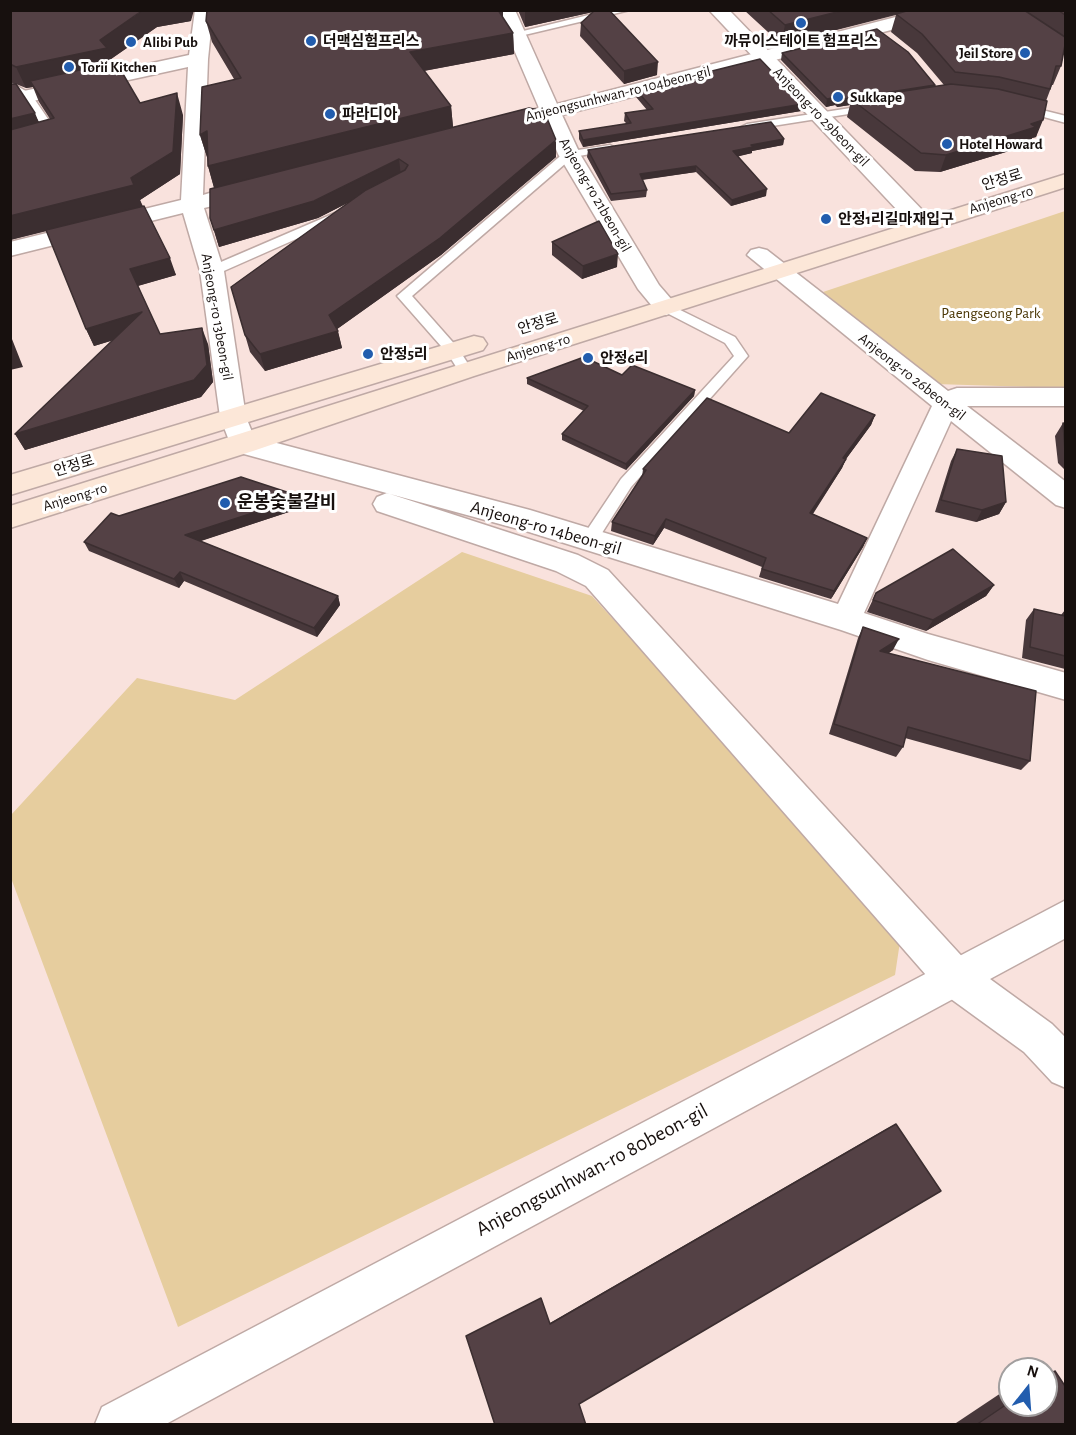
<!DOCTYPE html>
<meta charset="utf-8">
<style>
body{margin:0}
#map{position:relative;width:1076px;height:1435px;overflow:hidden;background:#f9e2dd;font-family:"Alegreya Sans",sans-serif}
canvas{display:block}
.frame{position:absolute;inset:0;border:12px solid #17100e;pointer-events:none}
.north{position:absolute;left:998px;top:1357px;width:60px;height:60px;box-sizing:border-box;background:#fff;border:2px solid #a29f9f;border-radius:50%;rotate:17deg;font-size:16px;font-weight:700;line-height:24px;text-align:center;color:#17100e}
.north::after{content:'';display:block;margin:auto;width:21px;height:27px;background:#225dae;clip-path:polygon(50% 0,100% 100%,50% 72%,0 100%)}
</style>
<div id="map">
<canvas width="1076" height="1435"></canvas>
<div class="frame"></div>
<div class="north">N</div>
</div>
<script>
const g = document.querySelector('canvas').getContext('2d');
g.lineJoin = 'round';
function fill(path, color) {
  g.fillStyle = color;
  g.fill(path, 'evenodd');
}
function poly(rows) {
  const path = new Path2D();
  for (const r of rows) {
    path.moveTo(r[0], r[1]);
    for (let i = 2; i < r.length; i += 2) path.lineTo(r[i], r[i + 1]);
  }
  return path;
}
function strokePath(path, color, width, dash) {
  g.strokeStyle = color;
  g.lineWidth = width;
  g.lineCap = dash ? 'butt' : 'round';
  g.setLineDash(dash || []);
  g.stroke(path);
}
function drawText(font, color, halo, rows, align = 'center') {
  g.font = font + ' "Alegreya Sans","Noto Sans KR",sans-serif';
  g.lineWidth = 6;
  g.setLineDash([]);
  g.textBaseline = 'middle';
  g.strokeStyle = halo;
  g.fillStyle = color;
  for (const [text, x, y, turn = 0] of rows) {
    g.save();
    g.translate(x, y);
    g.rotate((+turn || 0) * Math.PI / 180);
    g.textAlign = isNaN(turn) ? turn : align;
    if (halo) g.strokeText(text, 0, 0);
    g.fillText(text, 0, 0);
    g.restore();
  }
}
const green = poly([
 [1065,211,1065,388,935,384,823,292],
 [462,552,592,596,901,935,895,975,178,1327,11,878,11,815,137,678,235,700]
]);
const service = poly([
 [609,10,630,10,516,37,511,34,609,10],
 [10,82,31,94,61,138,59,140,10,152,10,145,48,136,23,98,10,90,10,82],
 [870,105,876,108,874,110,747,130,741,127,747,124,870,105],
 [1022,105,1066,116,1066,123,1018,110,1016,108,1022,105],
 [610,145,616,148,614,150,573,157,412,296,458,348,472,370,470,373,460,373,448,354,397,296,565,152,610,145],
 [342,210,346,211,346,217,217,274,207,274,206,271,207,268,342,210],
 [666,303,735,337,748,356,631,487,595,544,583,544,581,540,583,536,621,479,734,356,725,343,661,310,659,307,661,304,666,303]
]);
const minor = poly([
 [195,10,213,10,208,59,203,195,213,192,221,194,224,199,221,204,204,208,224,271,246,417,254,437,530,510,838,604,932,406,747,255,751,250,759,248,767,250,948,391,957,388,1066,388,1066,406,967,406,1066,482,1066,508,1056,505,951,421,864,613,928,634,1066,673,1066,700,928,660,841,630,529,532,233,451,220,417,200,271,183,213,10,256,10,242,181,200,188,67,10,106,10,94,189,55,195,10],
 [497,10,515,10,557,104,923,10,956,10,953,14,562,115,580,154,659,285,678,307,675,312,666,315,657,312,638,289,558,154,544,119,501,130,494,128,491,124,494,120,539,108,497,10],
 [387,493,578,555,608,570,968,963,1052,1024,1066,1038,1066,1088,1052,1082,1024,1052,940,991,586,586,556,571,377,511,373,504,377,497,387,493]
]);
const tertiary = poly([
 [709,10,729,10,931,219,934,224,931,229,923,231,915,229,709,10],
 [1066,900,1066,938,166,1424,95,1424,102,1407,1066,900]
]);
const secondary = poly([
 [1066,174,1066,187,474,376,253,451,10,528,10,506,1066,174],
 [474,336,483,338,487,344,483,350,10,495,10,475,474,336]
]);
const wall = poly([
 [10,10,191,21,157,27,111,59,112,63,140,103,183,115,180,174,140,200,176,275,138,286,160,334,208,344,213,382,201,397,25,450,15,434,114,340,94,346,86,329,47,231,10,240,15,84,10,82],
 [16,84,26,88,33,87,39,102,50,119,39,122],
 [207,10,503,10,503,18,513,33,514,54,424,71,451,106,453,127,556,157,441,255,337,329,342,348,265,371,250,352,231,287,351,201,318,218,219,247,210,218,214,187,208,166,208,156,207,157,200,135,234,79,212,42,206,21],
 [518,10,609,10,657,75,624,84,580,36,581,23,593,12,525,27],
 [744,10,1065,10,1065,45,1061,66,1053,85,1052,85,1046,101,1036,137,1032,138,1029,145,940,172,915,171,847,117,850,105,837,107,835,105,826,107,781,60,782,53,935,87,944,85,917,53,891,32,896,15,781,44],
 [636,90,803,104,801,111,583,147,579,139,579,131,627,124,624,121,625,113,647,110,636,97],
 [784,139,783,145,752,151,752,153,738,156,766,196,731,206,696,172,642,180,647,190,646,197,611,201,587,157,588,150],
 [552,242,617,267,582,279,552,255],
 [622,375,695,390,694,396,626,470,562,440,562,434,584,411,527,384,527,378],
 [875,415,871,425,846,459,842,468,813,514,867,538,863,547,831,599,759,577,762,567,664,528,653,545,611,531,612,522,642,477,643,469,789,433],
 [1063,423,1065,424,1065,470,1058,463,1055,436],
 [957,449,1006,502,999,514,976,522,935,512,951,461],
 [304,507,200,541,338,596,340,605,317,637,184,581,179,588,89,551,84,542,119,516],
 [994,585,986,596,926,631,867,612,876,593],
 [1034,609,1061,615,1065,610,1065,669,1022,658,1026,620],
 [863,627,893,650,889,653,1030,761,1021,770,905,738,903,747,896,757,829,734,858,638],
 [896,1124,579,1404,550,1323,886,1129],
 [1046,1370,1055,1371,1065,1425,953,1425,1010,1387,1010,1405,1046,1405]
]);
const shadedWall = poly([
 [143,10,194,10,191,21,157,27,111,59,114,69,30,81,33,87,26,88,16,67,100,40],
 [498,10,503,10,503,30],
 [525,10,602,10,525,27],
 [845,10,912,10,781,44,785,25],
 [513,33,514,54,412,73,410,52],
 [658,62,657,75,624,84,624,71],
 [935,85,933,92,851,99,850,105,837,107,839,100],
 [177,93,183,115,180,174,140,200,142,206,10,240,10,216,131,178],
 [837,97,835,105,826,107,827,99],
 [803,104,801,111,583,147,583,140],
 [451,106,453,127,214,188,208,166],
 [35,113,44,135,10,143,10,119],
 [1043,120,1036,137,1032,138,1029,145,940,172,946,155],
 [207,131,213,153,207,157,200,135],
 [784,139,783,145,752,151,752,153,732,158,733,151,751,145],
 [556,140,556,157,441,255,333,332,329,315],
 [399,159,401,176,318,218,219,247,214,230],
 [696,166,696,172,639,180,640,174],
 [767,189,766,196,731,206,732,200],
 [618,254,617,267,582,279,583,266],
 [170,258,176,275,137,286,130,269],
 [142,312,149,329,94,346,86,329],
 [202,328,208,344,213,382,201,397,25,450,15,434],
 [338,331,342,348,265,371,260,354],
 [10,334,23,367,10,370],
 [695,390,694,396,626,470,626,464],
 [875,415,871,425,846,459,842,468,807,522,810,513,843,458],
 [302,497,304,507,189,545,185,535],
 [1006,502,999,514,976,522,982,510],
 [666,519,664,528,653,545,655,536],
 [867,538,863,547,831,599,834,591],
 [180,572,184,581,179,588,174,579],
 [994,585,986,596,926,631,933,620],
 [338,596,340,605,317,637,314,628],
 [899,639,893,650,875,661,880,651]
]);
const building = poly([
 [10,10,143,10,100,40,107,48,16,67,10,64,10,10],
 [207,10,498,10,513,33,410,52,451,106,208,166,207,131,200,135,202,87,241,78,206,21,207,10],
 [595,10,609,10,658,62,624,71,581,23,595,10],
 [768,10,845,10,785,25,768,10],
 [910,10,1024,10,1065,37,1065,45,1061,66,1056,66,1050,89,999,77,955,72,922,34,896,14,910,10],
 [1058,10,1065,10,1065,15,1058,10],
 [877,29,908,52,935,85,839,100,837,97,827,99,782,53,877,29],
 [760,59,803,104,583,140,579,131,631,123,625,113,653,109,636,90,760,59],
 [116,62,140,103,177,93,173,152,131,178,134,185,10,216,10,130,54,118,30,81,116,62],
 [10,84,16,84,35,113,10,119,10,84],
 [951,84,998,89,1047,101,1043,120,1031,124,1036,127,946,155,921,153,851,99,951,84],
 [529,108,544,111,556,140,440,238,329,315,338,331,260,354,245,335,231,287,366,190,405,170,408,165,399,159,314,201,214,230,210,218,210,189,529,108],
 [771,122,784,139,751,145,753,147,733,151,767,189,732,200,696,166,640,174,647,190,611,194,588,150,771,122],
 [144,206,170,258,130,269,160,334,202,328,207,365,194,380,15,434,142,312,86,329,46,230,144,206],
 [599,221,618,254,583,266,552,242,599,221],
 [584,357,622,375,632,365,695,390,626,464,562,434,588,406,527,378,584,357],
 [821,393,875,415,843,458,846,459,810,513,867,538,834,591,762,569,766,558,666,519,655,536,612,522,646,470,643,469,707,398,789,433,821,393],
 [1063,423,1065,424,1065,451,1063,423],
 [957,449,1002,456,1006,502,982,510,941,500,957,449],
 [241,477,302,497,185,535,338,596,314,628,180,572,174,579,84,542,111,513,119,516,241,477],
 [953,549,994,585,933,620,873,600,876,593,953,549],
 [1034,609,1065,616,1065,610,1065,656,1030,647,1034,609],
 [863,627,899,639,880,651,1036,691,1030,761,908,727,903,747,834,724,863,627],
 [896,1124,941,1191,579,1404,586,1425,495,1425,466,1336,541,1298,550,1324,896,1124],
 [1055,1371,1065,1386,1065,1425,976,1425,1010,1402,1010,1405,1046,1405,1046,1378,1055,1371]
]);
const markers = [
 [801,23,6,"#225dae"],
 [311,41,6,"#225dae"],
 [131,42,6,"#225dae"],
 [1025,53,6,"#225dae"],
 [69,67,6,"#225dae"],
 [838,97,6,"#225dae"],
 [330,114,6,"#225dae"],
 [947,144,6,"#225dae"],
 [826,219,6,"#225dae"],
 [368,354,6,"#225dae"],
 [588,358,6,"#225dae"],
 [225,503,6,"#225dae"]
];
const farPoinames = [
 ["더맥심험프리스",323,41],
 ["까뮤이스테이트 험프리스",801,41,"center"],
 ["Alibi Pub",143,42],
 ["Jeil Store",1013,53,"right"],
 ["Torii Kitchen",81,67],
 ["Sukkape",850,97],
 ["파라디아",342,114],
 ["Hotel Howard",959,144],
 ["안정1리길마재입구",838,219],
 ["안정5리",380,354],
 ["안정6리",600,358]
];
const farStreetnames = [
 ["Anjeongsunhwan-ro 104beon-gil",618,94,-14],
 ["Anjeong-ro 29beon-gil",821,117,46],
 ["안정로",1002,180,-17],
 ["Anjeong-ro 21beon-gil",595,195,60],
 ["Anjeong-ro",1001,200,-17],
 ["Anjeong-ro 13beon-gil",217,317,80],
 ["안정로",538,324,-17],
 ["Anjeong-ro",538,348,-17],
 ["Anjeong-ro 26beon-gil",912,377,38],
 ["안정로",74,466,-17],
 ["Anjeong-ro",75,497,-17]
];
const farParknames = [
 ["Paengseong Park",991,313]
];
const poiNames = [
 ["운봉숯불갈비",237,503]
];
const streetNames = [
 ["Anjeong-ro 14beon-gil",546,528,16]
];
const nearStreetnames = [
 ["Anjeongsunhwan-ro 80beon-gil",592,1170,-28]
];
fill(green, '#e6cd9e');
strokePath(service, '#bfa9a5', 3);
strokePath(minor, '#bfa9a5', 3);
strokePath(tertiary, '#bfa9a5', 3);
strokePath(secondary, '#bfa9a5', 3);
fill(service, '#fff');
fill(minor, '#fff');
fill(tertiary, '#fff');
fill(secondary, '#fce7d8');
fill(wall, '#48383b');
fill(shadedWall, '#3b2e30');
fill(building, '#544145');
strokePath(building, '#3b2e30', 1.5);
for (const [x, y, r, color] of markers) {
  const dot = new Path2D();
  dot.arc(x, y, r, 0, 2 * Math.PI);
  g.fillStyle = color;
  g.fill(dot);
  strokePath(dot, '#fff', 2);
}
drawText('bold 15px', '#17100e', '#fff', farPoinames, 'left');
drawText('15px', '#17100e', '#fff', farStreetnames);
drawText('15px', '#4b3706', '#fff', farParknames);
drawText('bold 18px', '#17100e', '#fff', poiNames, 'left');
drawText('18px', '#17100e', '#fff', streetNames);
drawText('21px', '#17100e', '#fff', nearStreetnames);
</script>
